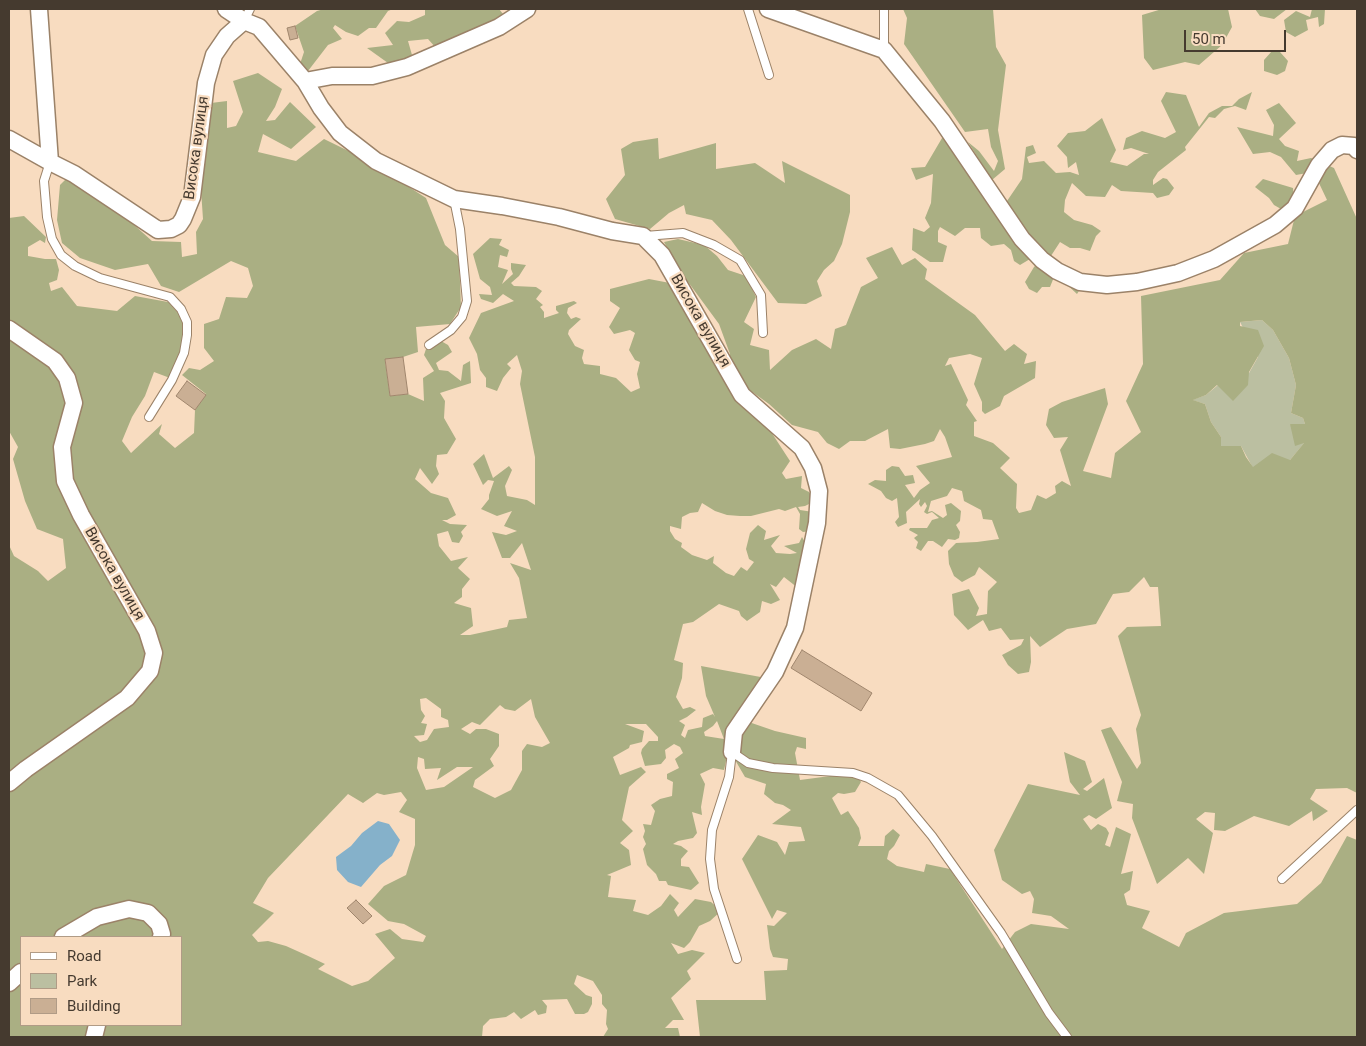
<!DOCTYPE html>
<meta charset="utf-8">
<style>
body{margin:0}
#map{position:relative;width:1366px;height:1046px;overflow:hidden;background:#f8dcc0;font-family:Roboto,sans-serif}
canvas{display:block}
.frame{position:absolute;inset:0;border:10px solid #453a2f;pointer-events:none}
.legend{position:absolute;left:20px;top:936px;width:162px;height:90px;box-sizing:border-box;background:#f8dcc0;border:1px solid #b09b86;margin:0;padding:6px 9px;list-style:none;font-size:15px;color:#453a2f}
.legend li{display:flex;align-items:center;gap:10px;height:25px}
.legend b{width:25px;border:1px solid #b09b86}
.scale{position:absolute;left:1184px;top:30px;width:102px;height:22px;box-sizing:border-box;border:2px solid #453a2f;border-top:0;padding-left:6px;font-size:15px;line-height:18px;white-space:nowrap;color:#453a2f;-webkit-text-stroke:4px #f8dcc0;paint-order:stroke}
</style>
<div id="map">
<canvas width="1366" height="1046"></canvas>
<div class="frame"></div>
<ul class="legend">
<li><b style="height:6px;background:#fff"></b>Road</li>
<li><b style="height:14px;background:#bbbfa1"></b>Park</li>
<li><b style="height:14px;background:#caaf94"></b>Building</li>
</ul>
<div class="scale">50 m</div>
</div>
<script>
const g = document.querySelector('canvas').getContext('2d');
g.lineJoin = 'round';
function fill(path, color) {
  g.fillStyle = color;
  g.fill(path, 'evenodd');
}
function poly(rows) {
  const path = new Path2D();
  for (const r of rows) {
    path.moveTo(r[0], r[1]);
    for (let i = 2; i < r.length; i += 2) path.lineTo(r[i], r[i + 1]);
  }
  return path;
}
function strokePath(path, color, width, dash) {
  g.strokeStyle = color;
  g.lineWidth = width;
  g.lineCap = dash ? 'butt' : 'round';
  g.setLineDash(dash || []);
  g.stroke(path);
}
function drawText(font, color, halo, rows, align = 'center') {
  g.font = font + ' Roboto,sans-serif';
  g.lineWidth = 4.5;
  g.setLineDash([]);
  g.textBaseline = 'middle';
  g.strokeStyle = halo;
  g.fillStyle = color;
  for (const [text, x, y, turn = 0] of rows) {
    g.save();
    g.translate(x, y);
    g.rotate((+turn || 0) * Math.PI / 180);
    g.textAlign = isNaN(turn) ? turn : align;
    if (halo) g.strokeText(text, 0, 0);
    g.fillText(text, 0, 0);
    g.restore();
  }
}
const green = poly([
 [1262,320,1273,330,1289,358,1296,385,1291,413,1303,418,1305,424,1290,424,1305,442,1290,460,1253,468,1241,446,1221,446,1221,437,1211,422,1205,404,1192,400,1206,395,1218,385,1249,373,1258,357,1240,322]
]);
const forest = poly([
 [324,9,393,9,388,11,376,28,369,28,358,36,346,32,335,25,333,28,342,39,328,45,308,71,302,71,300,64,304,52,295,26,317,11],
 [425,9,499,9,503,14,485,25,436,48,428,39,408,41,412,55,424,55,405,60,388,63,367,48,393,45,385,33,397,21,409,22,425,15],
 [903,9,993,9,996,47,1006,65,998,130,1005,169,992,180,968,142,979,151,994,171,998,161,991,147,988,129,965,132,904,44,907,18],
 [1162,9,1228,9,1232,27,1222,45,1199,65,1185,62,1153,70,1144,58,1142,15],
 [1255,9,1287,9,1274,19,1260,16],
 [1312,9,1325,9,1324,24,1319,27,1318,17,1306,20,1308,30,1295,37,1286,32,1284,20,1296,11,1310,17],
 [1272,51,1280,52,1288,61,1285,71,1277,75,1264,71,1264,60],
 [258,73,282,89,275,107,266,121,275,120,290,102,316,127,291,149,263,134,258,152,296,161,324,139,367,160,426,198,445,245,459,257,461,307,450,324,416,327,418,352,403,357,385,360,390,396,408,394,424,401,423,378,434,371,424,355,426,349,441,341,448,345,452,352,436,363,439,370,448,371,461,381,463,365,470,361,471,383,440,393,445,401,444,418,456,439,447,454,437,455,436,466,439,474,432,484,420,468,415,479,431,493,448,498,456,515,447,520,442,520,450,524,467,525,461,532,463,536,459,543,452,542,448,531,437,534,439,546,451,561,468,557,458,568,470,579,462,589,462,597,454,603,471,608,473,626,460,635,470,635,507,627,509,620,527,618,519,578,510,563,531,570,522,543,510,558,502,558,492,532,506,535,517,531,504,526,512,511,497,516,481,509,489,499,489,495,494,481,488,480,483,485,473,464,484,454,493,478,509,466,512,470,505,486,507,496,527,500,535,505,535,457,520,384,522,371,517,355,507,364,511,368,503,378,497,391,486,387,486,378,480,370,477,354,469,338,481,313,514,301,503,294,493,303,481,299,479,294,492,295,490,287,480,279,473,254,490,238,502,239,499,245,509,250,507,257,500,255,498,267,508,270,502,284,513,274,511,269,511,263,526,265,519,276,511,283,514,286,536,287,542,291,536,299,543,305,540,307,544,312,544,318,559,313,556,310,556,306,574,301,577,303,568,308,567,313,571,319,576,317,581,319,569,330,568,334,575,346,584,350,582,358,584,364,600,366,600,374,616,378,631,392,640,388,637,374,640,362,635,360,629,350,635,333,630,330,614,334,609,327,620,308,610,301,610,289,649,279,675,284,790,461,782,473,786,479,802,476,801,488,809,492,815,501,805,506,798,507,800,510,813,512,811,531,803,532,799,529,800,514,796,507,785,511,779,509,751,516,740,516,727,515,715,511,702,503,698,512,690,513,682,517,681,529,670,526,670,531,675,539,682,543,681,547,692,555,707,560,714,556,713,563,726,573,734,576,741,567,747,571,754,562,749,559,746,549,750,533,758,525,766,531,764,540,780,535,771,546,776,553,790,554,797,553,784,546,799,543,802,537,808,548,798,588,784,577,776,587,770,584,780,600,771,604,762,601,760,612,747,621,741,616,739,611,719,604,693,622,683,624,674,660,683,663,682,678,676,697,683,709,690,707,696,710,687,717,679,721,685,725,681,735,685,738,688,730,702,727,703,718,713,714,715,717,706,696,701,666,766,678,740,719,775,731,806,738,806,749,797,747,795,753,800,780,853,773,858,777,861,782,855,792,844,794,838,793,832,798,841,815,848,811,859,828,861,838,858,846,884,846,885,836,893,829,900,835,894,846,889,851,887,859,897,866,924,872,926,864,950,869,1002,949,1015,932,1031,924,1069,929,1051,916,1032,913,1034,899,1030,891,1022,894,1002,880,994,850,1028,784,1080,795,1070,782,1064,752,1085,761,1092,782,1083,789,1087,791,1104,778,1112,808,1096,819,1089,815,1083,819,1091,830,1098,824,1106,828,1109,833,1105,845,1110,847,1116,827,1131,834,1121,874,1133,871,1130,890,1124,894,1127,905,1150,911,1142,928,1179,947,1186,933,1224,913,1297,904,1321,883,1347,836,1357,840,1357,1037,700,1037,696,1000,766,1000,764,971,787,970,788,959,773,957,770,949,767,925,774,926,787,913,777,910,772,919,742,859,758,835,777,842,785,855,789,842,805,841,801,827,772,824,791,810,783,805,775,803,764,794,766,784,745,777,731,753,728,752,724,770,713,768,700,774,705,784,701,807,702,815,692,812,697,833,693,838,678,841,673,844,681,846,688,851,681,859,681,866,689,867,699,883,691,890,668,885,666,881,659,881,656,874,647,865,643,849,646,844,643,837,645,831,643,824,651,825,655,811,651,805,660,799,672,796,673,782,667,779,667,774,679,768,675,759,683,753,680,747,674,744,665,750,666,758,661,764,645,766,641,753,642,749,649,741,658,741,658,737,646,724,625,724,644,731,642,742,630,745,629,748,613,757,620,775,641,767,646,772,629,787,622,820,633,831,620,843,629,850,631,865,607,875,611,876,608,897,636,900,633,911,648,915,661,906,670,894,679,903,674,910,678,917,695,899,711,902,721,911,710,921,699,926,690,942,684,948,671,943,678,954,692,950,705,953,687,971,691,979,671,998,684,1020,673,1020,665,1028,678,1028,680,1037,603,1037,608,1029,606,1024,607,1010,602,1004,602,995,593,981,577,975,574,984,586,995,592,997,592,1004,588,1012,584,1014,575,1014,567,999,542,1000,547,1006,546,1013,538,1015,535,1010,521,1019,514,1012,506,1017,490,1019,483,1026,482,1037,9,1037,9,545,14,556,38,571,48,581,66,568,63,539,37,529,25,501,13,459,18,447,9,431,9,218,24,216,46,237,45,243,40,240,28,247,28,256,45,259,56,259,59,270,57,280,49,283,51,291,62,287,77,306,117,311,135,296,168,302,182,317,185,334,180,353,170,378,154,372,145,396,132,417,122,441,131,453,162,424,159,434,175,448,194,433,195,410,206,394,182,375,189,368,200,370,214,361,204,348,204,324,219,319,226,297,247,298,253,286,248,268,231,261,179,292,161,286,148,264,115,270,80,258,62,243,57,220,60,185,68,177,123,215,152,241,181,242,182,257,197,254,196,232,203,219,201,190,211,103,227,101,227,128,236,126,243,112,233,81],
 [426,698,441,709,441,717,448,720,449,727,434,729,427,740,420,742,414,736,424,735,427,724,421,723,425,716,421,710,420,699],
 [531,699,535,717,550,743,542,747,527,744,522,751,522,770,511,790,495,798,473,787,475,780,494,766,490,759,499,746,499,734,486,729,476,729,470,734,461,729,472,722,480,725,500,705,505,709,515,711],
 [717,721,724,739,705,736,704,732,713,726],
 [418,757,424,759,425,769,441,768,437,780,457,767,473,767,444,787,426,790,417,768],
 [401,792,407,800,399,812,415,819,415,845,406,875,384,886,368,904,388,921,404,924,426,936,423,942,402,939,390,929,375,934,395,958,368,981,352,986,318,969,325,964,306,955,286,946,268,941,258,942,252,935,274,913,253,903,268,878,348,794,363,803,377,793,384,795],
 [21,937,181,937,181,1025,21,1025],
 [1166,92,1186,95,1199,127,1209,113,1222,106,1232,106,1239,99,1252,92,1246,110,1235,106,1224,109,1215,118,1209,117,1185,147,1186,150,1158,172,1153,180,1153,185,1163,178,1167,179,1174,188,1169,195,1157,198,1153,193,1121,191,1112,185,1105,197,1086,196,1072,183,1065,200,1064,212,1074,220,1092,225,1101,231,1096,236,1090,251,1080,248,1070,248,1060,242,1047,262,1084,283,1077,294,1063,281,1054,277,1050,287,1042,287,1037,293,1029,289,1025,282,1034,267,1038,263,1030,259,1020,265,1014,261,1011,250,1004,244,991,246,981,238,980,228,965,228,955,236,940,227,938,231,938,242,947,246,943,262,930,262,912,250,913,228,924,232,930,227,925,218,931,203,933,174,916,180,911,168,925,167,945,133,998,207,1007,201,1022,179,1026,147,1033,145,1036,153,1027,157,1029,163,1044,161,1056,173,1070,172,1079,175,1076,162,1068,168,1067,157,1057,146,1068,133,1085,131,1102,118,1116,150,1110,162,1127,166,1144,154,1149,154,1131,148,1123,150,1126,138,1142,131,1165,138,1176,132,1161,101],
 [1279,103,1296,123,1279,139,1285,146,1299,151,1297,161,1311,158,1334,168,1357,219,1357,793,1347,788,1316,789,1310,799,1328,811,1313,821,1312,811,1289,826,1254,816,1225,831,1214,830,1215,813,1205,812,1196,819,1213,833,1204,874,1188,858,1157,884,1132,818,1133,804,1117,801,1122,782,1101,730,1111,727,1137,769,1141,763,1136,729,1141,715,1118,636,1127,627,1161,626,1158,587,1150,587,1144,577,1129,592,1113,594,1096,624,1067,629,1040,647,1030,636,1031,662,1029,672,1018,674,1008,665,1002,655,1021,645,1024,639,1010,640,1001,628,989,631,983,620,968,630,954,615,952,594,969,589,979,608,976,616,987,614,988,591,997,582,979,567,975,575,962,582,954,576,949,564,948,551,956,543,977,542,999,539,992,520,983,519,981,510,964,501,962,491,952,488,947,496,931,501,928,512,932,511,943,518,947,515,945,505,951,503,961,511,960,521,956,525,960,532,959,538,955,540,948,539,942,547,933,541,928,541,921,551,916,548,918,542,914,538,918,535,909,530,910,528,927,528,932,520,939,518,932,512,927,514,924,512,927,506,925,502,921,507,919,504,920,499,906,512,907,523,898,527,895,522,899,517,897,498,892,501,886,498,881,491,868,484,875,480,886,481,886,470,892,466,899,467,905,476,913,475,915,483,905,485,914,498,920,490,930,483,916,466,952,457,945,437,940,429,934,441,925,444,900,449,890,448,888,429,865,441,850,441,839,449,827,443,818,432,792,425,769,404,744,386,730,366,730,354,719,324,680,271,664,242,678,239,704,245,717,256,728,270,746,276,756,297,744,322,754,329,750,345,769,350,770,370,792,350,816,339,831,349,835,329,846,325,861,287,878,278,866,258,892,247,902,265,915,258,927,269,925,279,975,315,1005,351,1014,344,1027,354,1024,364,1036,361,1035,378,1004,396,1000,406,985,414,982,411,982,402,974,384,982,358,970,354,949,358,945,366,951,364,968,400,966,405,977,421,974,422,974,436,993,443,1010,458,1000,468,1017,484,1016,508,1019,513,1031,510,1037,495,1046,499,1056,493,1055,486,1062,481,1071,486,1060,450,1068,437,1054,438,1046,425,1049,409,1062,402,1105,388,1108,404,1083,471,1111,478,1115,453,1141,432,1126,401,1143,364,1141,296,1220,280,1244,253,1288,244,1295,216,1327,200,1318,181,1307,173,1296,175,1281,157,1270,152,1253,154,1237,127,1273,136,1274,125,1266,110],
 [1262,320,1273,330,1289,358,1296,385,1291,413,1303,418,1305,424,1290,424,1295,446,1304,443,1290,460,1272,453,1253,467,1246,457,1241,446,1221,446,1221,437,1211,422,1205,404,1193,400,1206,395,1217,385,1233,401,1248,385,1249,372,1264,346,1258,330,1240,326,1240,322],
 [658,138,659,159,716,143,716,169,755,163,785,183,782,161,850,195,850,212,842,244,834,261,824,270,817,281,822,296,806,304,778,303,731,240,712,220,686,214,684,205,669,213,650,229,615,219,606,199,625,175,621,149,633,142],
 [1263,179,1293,188,1294,202,1281,209,1274,205,1269,198,1255,187]
]);
const water = poly([
 [378,821,389,824,400,840,392,856,380,865,361,887,348,882,337,870,336,857,351,846,362,833]
]);
const building = poly([
 [295,26,298,38,290,40,287,28,295,26],
 [403,357,408,394,390,396,385,359,403,357],
 [187,381,206,395,195,410,176,396,187,381],
 [802,650,872,693,861,711,791,668,802,650],
 [356,900,372,916,363,924,347,908,356,900]
]);
const service = poly([
 [748,9,769,75],
 [244,21,250,9],
 [884,50,884,9],
 [50,162,44,181,47,217,52,239,61,255,75,266,100,278,170,297,181,309,187,322,187,335,184,353,172,380,149,417],
 [645,236,683,233,714,245,740,260,761,295,763,333],
 [429,345,451,330,462,317,467,301,460,229,454,199],
 [1282,879,1357,810],
 [737,959,714,889,710,859,712,830,729,777,732,752,748,763,773,768,853,773,868,778,898,795,932,836,1001,933,1049,1013,1067,1037]
]);
const minor = poly([
 [39,9,50,162],
 [226,9,244,21],
 [768,9,884,50,942,121,1022,239,1042,260,1057,271,1080,282,1107,285,1137,282,1178,273,1214,259,1275,225,1295,208,1319,165,1332,150,1342,145,1354,146,1357,150],
 [305,81,332,76,372,76,407,67,499,27,527,9],
 [9,139,50,162,74,174,158,230,171,229,179,225,183,219,192,197,206,83,214,55,227,36,244,21,259,27,305,81,321,108,340,133,376,161,454,199,502,206,559,217,612,231,643,236,662,255,742,395,802,448,813,468,819,491,817,523,795,628,775,672,734,732,732,752],
 [9,329,55,361,67,378,74,403,62,447,65,481,81,515,147,631,154,653,150,671,127,698,26,769,9,783],
 [63,937,97,917,129,909,148,913,159,924,162,934,161,937],
 [9,983,21,972],
 [94,1037,97,1025]
]);
const streetNames = [
 ["Висока вулиця",197,148,-82],
 ["Висока вулиця",700,321,60],
 ["Висока вулиця",114,574,60]
];
fill(green, '#bbbfa1');
fill(forest, '#aaaf83');
fill(water, '#85b1ca');
fill(building, '#caaf94');
strokePath(building, '#a0866d', 1);
strokePath(service, '#9b8268', 10);
strokePath(minor, '#9b8268', 19);
strokePath(service, '#fff', 8);
strokePath(minor, '#fff', 16);
drawText('15px', '#453a2f', '#f8dcc0', streetNames);
</script>
